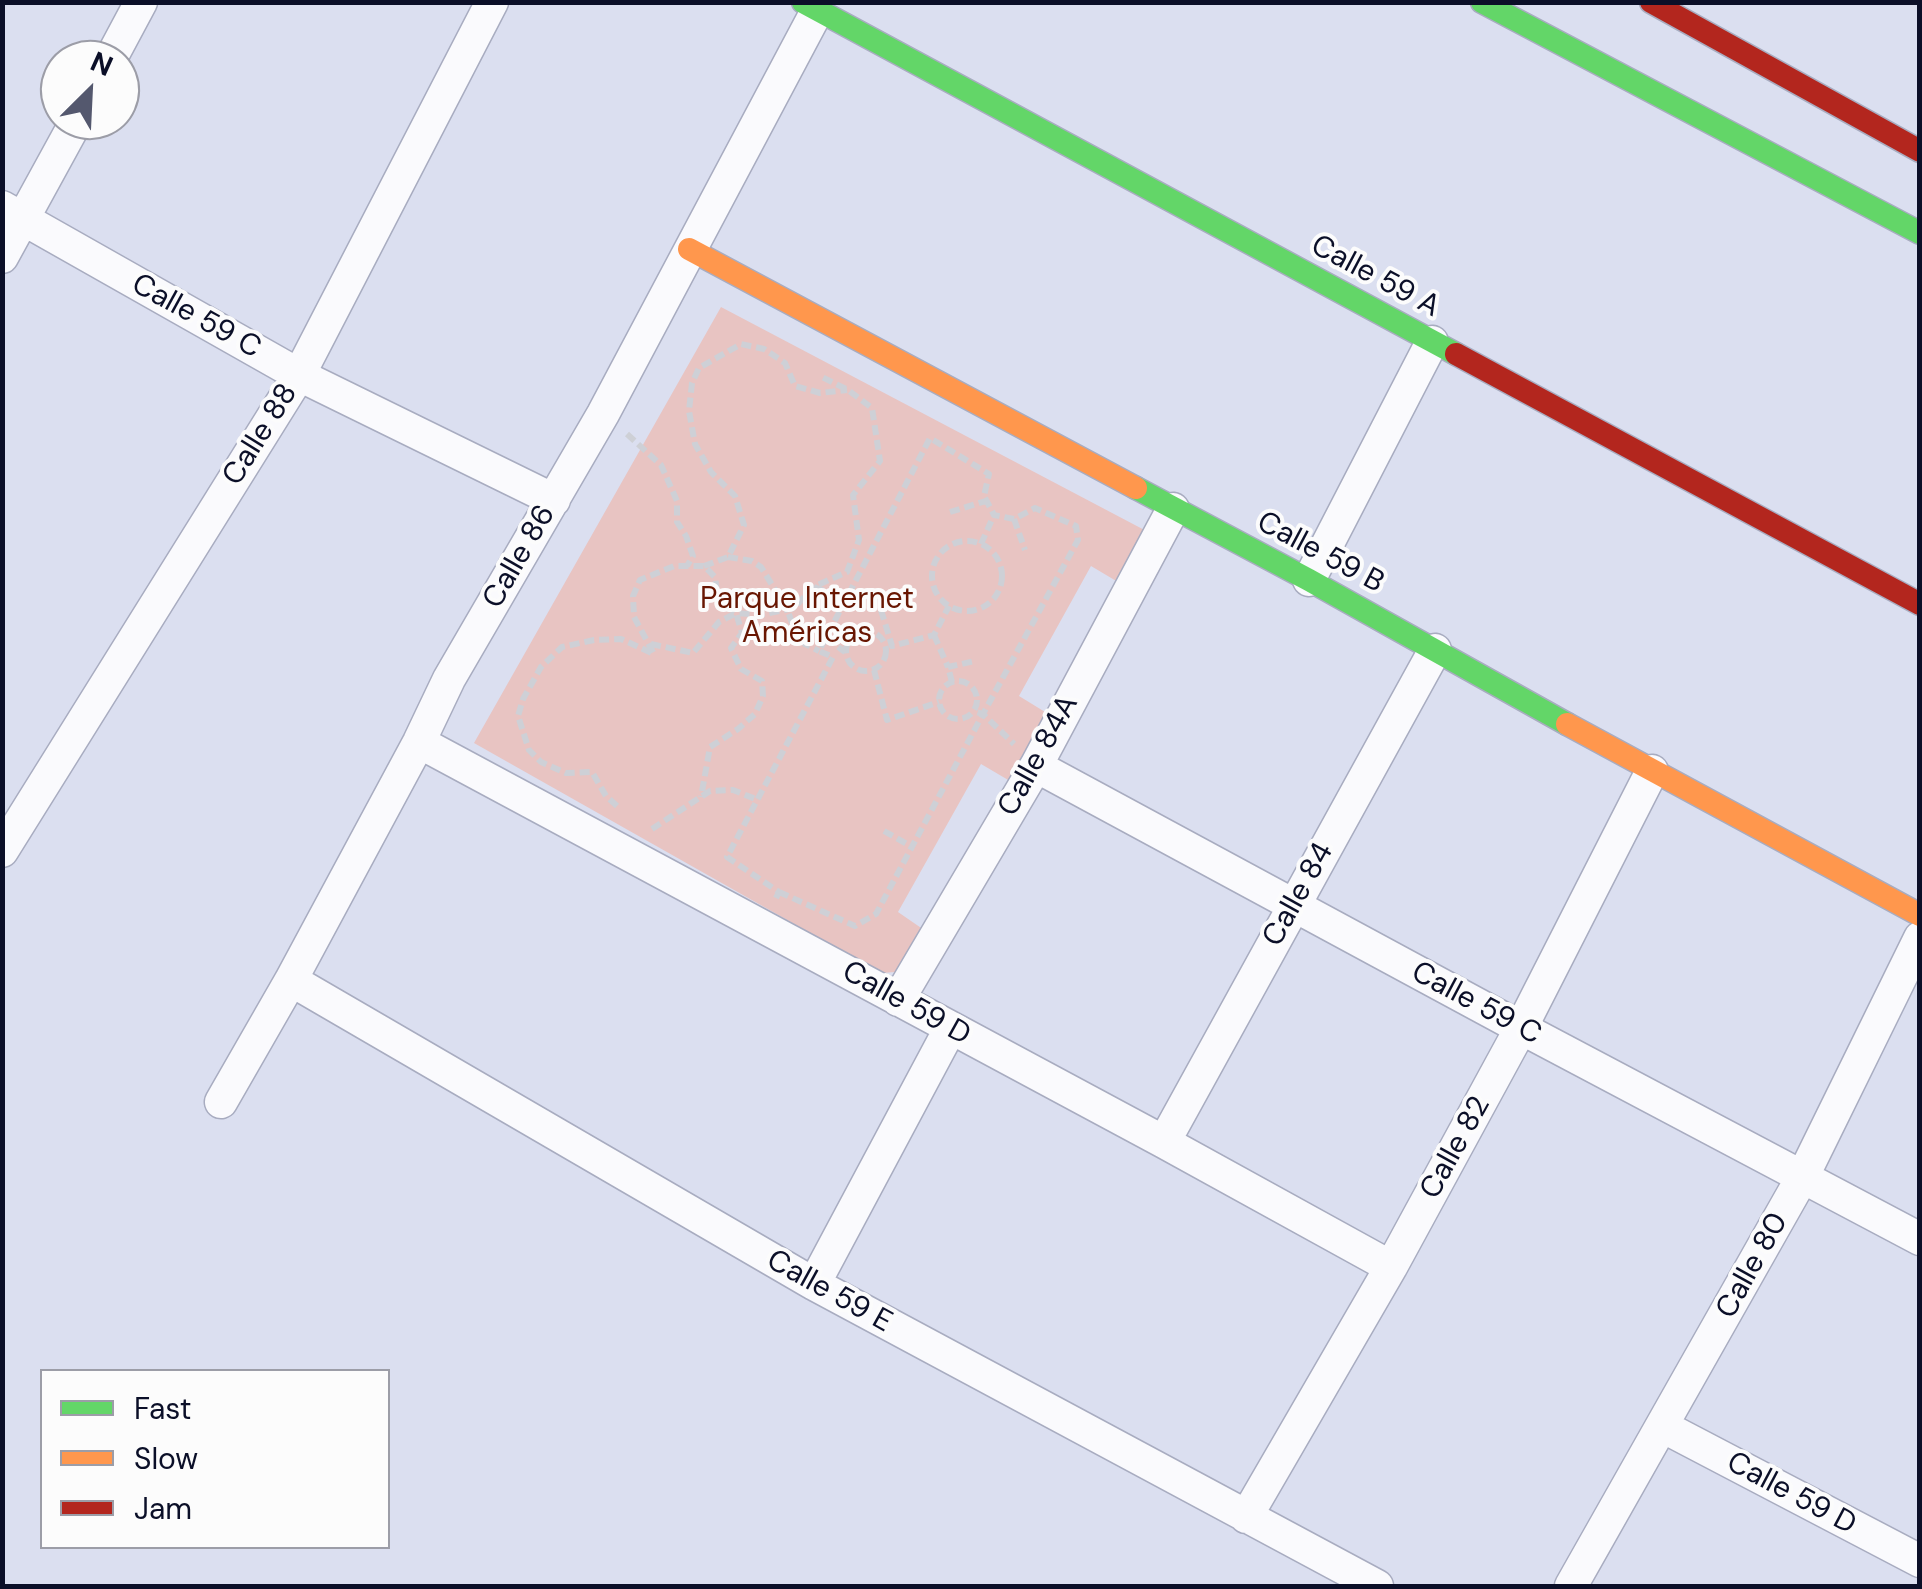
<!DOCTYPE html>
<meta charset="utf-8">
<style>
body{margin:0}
#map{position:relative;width:1922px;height:1589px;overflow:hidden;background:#dbdff0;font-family:"DM Sans",sans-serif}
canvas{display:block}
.frame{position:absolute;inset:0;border:5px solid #0b0f28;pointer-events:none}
.legend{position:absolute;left:40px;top:1369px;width:350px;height:180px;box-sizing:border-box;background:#fcfcfc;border:2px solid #9c9da7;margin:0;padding:12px 18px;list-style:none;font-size:30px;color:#0b0f28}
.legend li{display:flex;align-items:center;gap:20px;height:50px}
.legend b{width:50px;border:2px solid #9c9da7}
.north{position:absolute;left:40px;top:40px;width:100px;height:100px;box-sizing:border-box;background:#fcfcfc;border:2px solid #9c9da7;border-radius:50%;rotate:24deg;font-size:28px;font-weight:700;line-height:40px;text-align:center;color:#0b0f28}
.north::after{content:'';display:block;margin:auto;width:35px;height:45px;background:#54586e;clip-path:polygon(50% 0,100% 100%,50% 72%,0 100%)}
</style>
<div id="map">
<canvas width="1922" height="1589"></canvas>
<div class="frame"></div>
<ul class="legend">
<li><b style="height:12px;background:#63d668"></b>Fast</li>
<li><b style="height:12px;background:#ff974d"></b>Slow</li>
<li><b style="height:12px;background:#b3261e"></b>Jam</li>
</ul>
<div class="north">N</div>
</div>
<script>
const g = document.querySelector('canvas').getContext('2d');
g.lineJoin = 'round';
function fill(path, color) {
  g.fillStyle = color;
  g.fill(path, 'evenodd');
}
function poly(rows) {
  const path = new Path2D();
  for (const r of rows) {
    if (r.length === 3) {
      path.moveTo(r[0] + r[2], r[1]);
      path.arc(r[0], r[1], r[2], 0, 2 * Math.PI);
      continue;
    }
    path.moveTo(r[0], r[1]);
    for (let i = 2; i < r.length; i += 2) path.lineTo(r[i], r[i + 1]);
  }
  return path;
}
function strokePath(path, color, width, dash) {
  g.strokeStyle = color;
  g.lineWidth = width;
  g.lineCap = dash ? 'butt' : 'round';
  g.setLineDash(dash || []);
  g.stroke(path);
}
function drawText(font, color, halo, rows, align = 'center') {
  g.font = font + ' "DM Sans",sans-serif';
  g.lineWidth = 8;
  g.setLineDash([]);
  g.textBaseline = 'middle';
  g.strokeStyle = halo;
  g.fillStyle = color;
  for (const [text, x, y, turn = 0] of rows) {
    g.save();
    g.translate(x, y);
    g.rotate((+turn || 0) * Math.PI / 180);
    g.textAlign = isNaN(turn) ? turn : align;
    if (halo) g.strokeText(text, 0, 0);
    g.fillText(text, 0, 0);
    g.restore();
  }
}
const green = poly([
 [721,307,1152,534,1128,588,1091,566,1019,696,1050,715,1015,784,981,764,898,912,927,932,910,971,881,973,474,743]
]);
const path = poly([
 [627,434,661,465,677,501,677,522,686,536,693,556,687,566],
 [950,512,986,501],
 [1014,519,1025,550],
 [967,576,35],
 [981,544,994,515],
 [728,557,752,561,761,567,787,609,796,634,805,644,819,651],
 [704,566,728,557,744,525,735,496,711,472,695,444,689,411,692,383,699,368,741,344,764,349,785,363,795,386,820,393,847,390],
 [814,587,830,593,843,605],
 [881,610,892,646,934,635,949,606],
 [866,651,20],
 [934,635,948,667],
 [826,638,845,652],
 [651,644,693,653,719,622,736,613,742,633,731,648,741,669,762,681,763,696,755,714,738,729,710,747,701,797],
 [874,670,887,720,939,702],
 [958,700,19],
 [952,682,948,667,975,661],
 [617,806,606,796,592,772,566,773,541,762,529,750,518,716,523,699,541,667,562,647,594,640,621,639,654,654,634,617,633,596,640,580,674,566,704,566,715,577,718,600,736,613,760,615,794,608,813,587,847,572,859,540,853,495,880,461,872,408,848,390,822,377],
 [652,829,710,791,733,790,758,800],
 [884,831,912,847],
 [779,892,855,926,876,914,983,714,973,711],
 [776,898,779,892,727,857,833,657,819,651,930,438,989,474,984,496,994,515,1014,519,1035,508,1076,526,1078,540,983,714,1014,744]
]);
const street = poly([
 [110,60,141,2],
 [2,207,299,375,554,500],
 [2,257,77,120],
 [1309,580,1432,342],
 [419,742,1164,1142,1391,1267],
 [1036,766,1521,1028,1920,1239],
 [2,851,299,375,492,2],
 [291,980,814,1284,1377,1586],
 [898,1000,1036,766,1173,509],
 [221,1102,291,980,419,742,449,679,603,414,817,11],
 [1164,1142,1435,650],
 [814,1284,950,1029],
 [1662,1426,1920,1561],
 [1246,1517,1391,1267,1521,1028,1652,771],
 [1571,1586,1803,1176,1920,938]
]);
const fast = poly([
 [803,2,1456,354],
 [1482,2,1920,233],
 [1136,488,1309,580,1567,724]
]);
const slow = poly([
 [689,249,1136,488],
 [1567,724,1920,915]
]);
const jam = poly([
 [1651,2,1920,151],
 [1456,354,1920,604]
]);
const streetNames = [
 ["Calle 59 A",1375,277,28],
 ["Calle 59 C",196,317,29],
 ["Calle 88",261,435,-58],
 ["Calle 59 B",1320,553,28],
 ["Calle 86",520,557,-60],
 ["Calle 84A",1039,756,-61],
 ["Calle 84",1299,895,-61],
 ["Calle 59 D",906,1004,29],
 ["Calle 59 C",1476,1004,28],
 ["Calle 82",1456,1148,-61],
 ["Calle 80",1753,1266,-61],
 ["Calle 59 E",829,1292,29],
 ["Calle 59 D",1791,1494,28]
];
const parkNames = [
 ["Parque Internet",807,600],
 ["Américas",807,634]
];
fill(green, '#e8c4c2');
strokePath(street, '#a8acc0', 35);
strokePath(fast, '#a8acc0', 25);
strokePath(slow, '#a8acc0', 25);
strokePath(jam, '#a8acc0', 25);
strokePath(path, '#ced0d6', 6, [10, 5]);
strokePath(street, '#fafafd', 32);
strokePath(fast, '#63d668', 22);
strokePath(slow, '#ff974d', 22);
strokePath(jam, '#b3261e', 22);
drawText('30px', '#0b0f28', '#fcfcfc', streetNames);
drawText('30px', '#681602', '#fcfcfc', parkNames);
</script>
